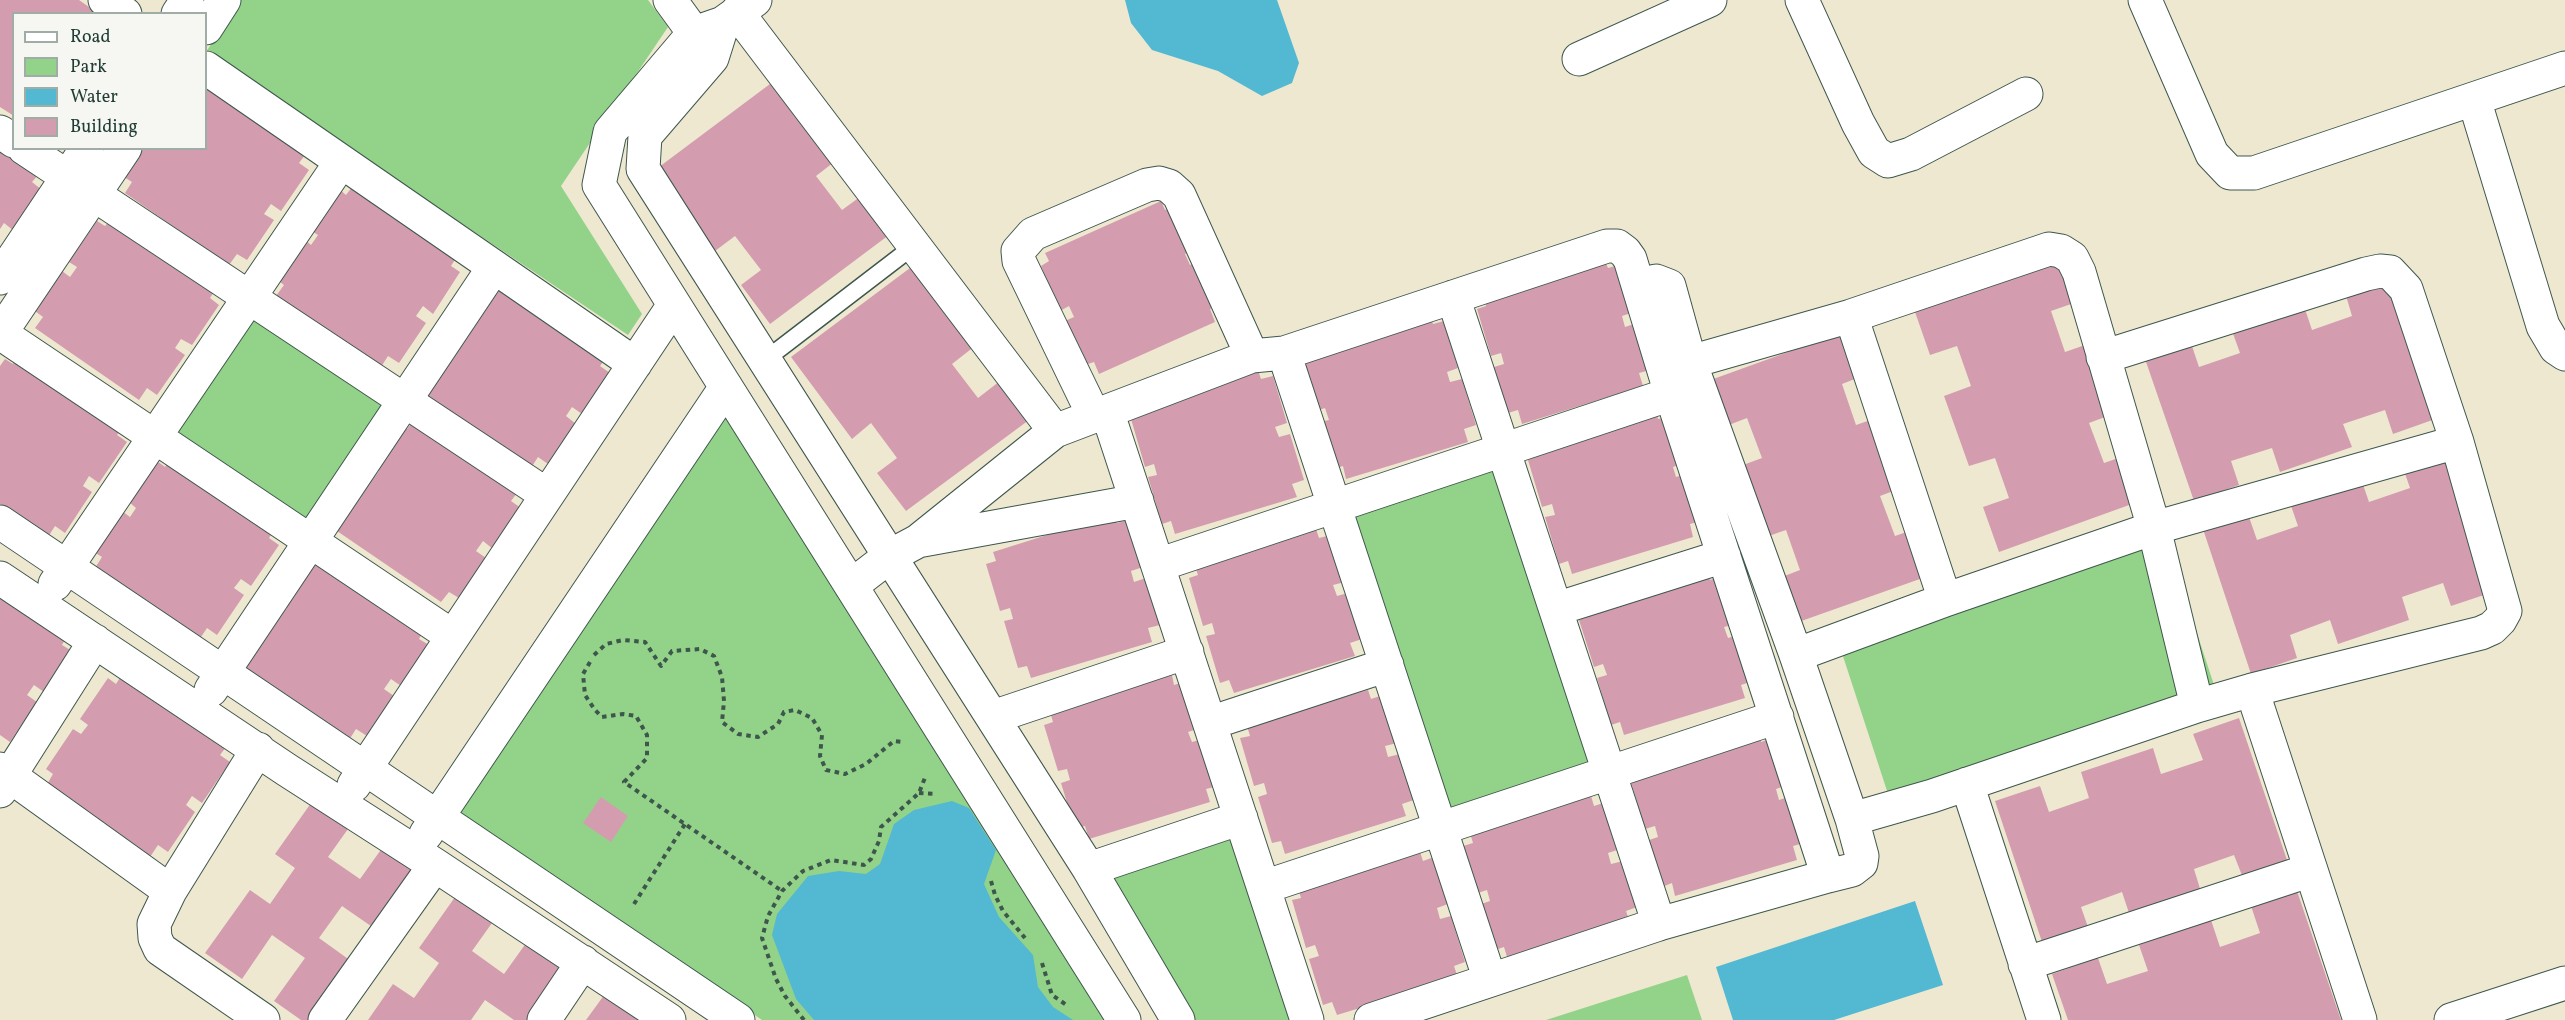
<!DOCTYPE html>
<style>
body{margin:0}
#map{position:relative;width:2565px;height:1020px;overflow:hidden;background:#eee8d1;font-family:Vollkorn,serif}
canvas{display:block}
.legend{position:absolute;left:12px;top:12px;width:195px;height:138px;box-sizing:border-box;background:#f6f6f2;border:2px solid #a0aca6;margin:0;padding:8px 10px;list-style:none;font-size:18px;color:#1f3d34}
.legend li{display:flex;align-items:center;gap:12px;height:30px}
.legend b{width:30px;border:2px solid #a0aca6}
</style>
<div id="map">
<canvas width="2565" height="1020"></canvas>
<ul class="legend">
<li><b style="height:8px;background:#fff"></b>Road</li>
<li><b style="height:16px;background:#93d389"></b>Park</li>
<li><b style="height:16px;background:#53b8d1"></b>Water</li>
<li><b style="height:16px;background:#d39daf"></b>Building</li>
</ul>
</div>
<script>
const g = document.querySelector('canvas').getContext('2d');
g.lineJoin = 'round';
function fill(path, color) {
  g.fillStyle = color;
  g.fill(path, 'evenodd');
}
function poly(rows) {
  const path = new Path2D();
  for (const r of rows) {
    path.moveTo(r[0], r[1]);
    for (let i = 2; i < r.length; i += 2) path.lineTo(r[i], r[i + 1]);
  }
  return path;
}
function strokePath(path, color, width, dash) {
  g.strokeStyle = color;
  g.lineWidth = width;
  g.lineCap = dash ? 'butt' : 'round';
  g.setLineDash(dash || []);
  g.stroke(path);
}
const green = poly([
 [239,0,648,0,668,27,561,186,642,314,628,335,206,52],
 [253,309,393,403,308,527,169,434],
 [729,413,1107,1020,762,1020,458,814],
 [1500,460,1600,765,1443,817,1343,513],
 [2164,533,2216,691,1890,800,1838,641],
 [1238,831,1300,1020,1194,1020,1104,875],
 [1687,975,1702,1020,1546,1020]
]);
const water = poly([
 [1125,0,1277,0,1299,63,1292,83,1262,96,1218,71,1152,50,1131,23],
 [952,801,969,808,996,850,984,884,999,917,1033,955,1038,987,1053,1007,1073,1020,814,1020,796,999,772,935,777,914,808,876,839,871,866,874,880,864,894,824,914,810],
 [1915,901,1943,985,1834,1020,1733,1020,1716,967]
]);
const building = poly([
 [0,0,79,0,99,14,14,14,14,116,0,107],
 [778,78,838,159,816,176,842,210,864,194,893,232,770,324,741,285,761,270,735,236,715,251,655,170],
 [206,88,305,155,299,163,309,170,281,211,271,204,264,214,274,220,247,260,237,254,229,265,125,193,132,182,124,177,144,148,206,148],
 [0,149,38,175,32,182,42,190,14,231,4,223,0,229],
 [352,187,456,258,451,266,460,272,433,314,423,306,416,316,426,323,399,363,388,356,381,367,276,296,284,285,276,279,304,239,311,245,318,235,310,230,339,189,346,195],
 [1161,201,1165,210,1176,205,1196,249,1185,254,1190,265,1201,260,1221,304,1210,309,1215,322,1099,374,1094,362,1085,365,1065,321,1074,317,1069,306,1060,311,1041,266,1049,261,1045,253],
 [111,219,215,290,210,298,219,305,192,345,181,339,175,348,185,355,157,395,147,388,139,400,35,328,43,317,35,311,62,271,70,277,77,267,69,262,97,221,105,226],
 [2058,258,2074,303,2051,311,2065,352,2088,344,2113,414,2089,423,2104,463,2127,455,2143,500,1999,552,1983,507,2009,498,1995,458,1969,466,1944,396,1971,386,1957,346,1930,355,1914,309],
 [1604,259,1608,268,1619,265,1634,312,1622,316,1625,327,1637,323,1650,370,1639,373,1643,386,1522,424,1518,410,1508,413,1494,367,1504,364,1501,353,1491,356,1477,309,1486,306,1483,296],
 [914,265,975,346,952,364,978,398,1000,381,1029,420,906,511,877,473,897,458,871,423,852,439,791,357],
 [2389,273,2438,418,2393,434,2385,410,2343,424,2352,447,2280,472,2272,448,2231,461,2239,485,2194,501,2144,356,2190,340,2199,367,2240,353,2231,328,2303,303,2312,330,2352,316,2344,289],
 [502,287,606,358,600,366,610,373,582,414,572,407,566,416,576,424,548,464,538,457,531,468,426,397,468,335,460,330,488,289,496,295],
 [1430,315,1433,324,1444,321,1458,368,1447,372,1450,382,1462,379,1476,425,1464,429,1468,442,1346,479,1343,466,1334,469,1320,422,1329,420,1325,408,1316,411,1302,364,1311,361,1308,352],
 [1849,330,1865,375,1842,384,1856,425,1879,417,1904,487,1880,496,1895,536,1918,528,1934,574,1790,625,1774,580,1800,570,1786,530,1760,539,1735,468,1762,458,1747,418,1721,428,1705,382],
 [18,356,123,427,117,435,127,442,99,483,89,476,83,486,92,492,65,533,55,526,48,537,0,504,0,366,5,359,13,364],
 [1258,370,1261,379,1273,376,1287,423,1275,427,1279,437,1290,434,1304,480,1292,484,1297,497,1175,534,1171,521,1162,524,1148,477,1157,475,1154,464,1145,467,1131,419],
 [1656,410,1658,419,1670,416,1684,463,1673,467,1676,477,1687,474,1701,521,1690,524,1693,537,1572,574,1568,561,1559,564,1545,517,1555,515,1552,504,1542,507,1528,460,1537,456,1534,447],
 [413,421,517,493,511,501,521,508,493,549,483,541,476,551,486,558,459,598,449,592,441,602,337,531,345,520,337,515,365,475,372,480,379,471,371,465,399,424,407,429],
 [2447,446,2496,591,2451,606,2443,583,2402,597,2409,620,2338,644,2330,620,2290,635,2297,658,2251,674,2203,529,2248,514,2257,540,2298,526,2289,500,2360,476,2369,502,2410,488,2401,462],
 [170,459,275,529,269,538,279,545,251,586,241,579,234,588,244,595,217,635,207,628,199,640,95,568,102,557,94,552,122,511,130,517,136,508,129,502,157,461,165,467],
 [1114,514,1117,523,1129,520,1143,567,1131,571,1134,582,1146,578,1160,625,1148,628,1152,642,1031,678,1027,666,1018,668,1004,621,1013,619,1010,608,1000,611,986,564,996,561,993,552],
 [1316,529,1319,538,1331,535,1345,582,1333,585,1337,596,1348,593,1362,639,1350,643,1355,656,1234,693,1229,680,1220,683,1206,636,1215,634,1212,623,1203,626,1189,578,1198,575,1195,566],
 [321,559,424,630,419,639,429,645,401,686,391,679,384,689,394,696,367,736,356,729,349,740,245,669,272,612,280,617,287,608,278,602,307,562,314,567],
 [1707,571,1710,580,1721,576,1736,624,1724,627,1728,638,1739,635,1753,681,1741,685,1745,698,1624,735,1620,722,1611,725,1597,678,1607,675,1603,664,1594,667,1579,620,1588,617,1586,608],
 [0,590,67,636,62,645,72,651,44,692,34,685,27,695,37,702,10,742,0,735],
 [1172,675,1174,685,1186,681,1200,728,1188,732,1192,742,1203,739,1218,786,1206,789,1210,802,1089,839,1085,826,1075,829,1061,783,1070,780,1067,769,1058,771,1044,725,1053,722,1050,712],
 [121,676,226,747,220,755,230,762,202,803,192,796,186,805,195,812,168,852,158,845,150,857,46,786,53,774,46,769,73,729,81,734,88,725,80,719,108,678,116,684],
 [1368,690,1371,699,1383,695,1397,743,1385,746,1388,757,1400,754,1414,800,1402,804,1406,816,1285,854,1281,841,1272,843,1258,797,1267,794,1264,783,1254,786,1240,738,1250,736,1247,726],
 [2239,718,2288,863,2243,878,2234,855,2194,869,2201,892,2130,916,2122,892,2081,907,2089,930,2043,945,1995,801,2040,786,2049,812,2089,798,2081,772,2153,748,2161,774,2203,760,2193,734],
 [1759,732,1761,742,1773,738,1788,785,1776,789,1779,800,1791,796,1804,843,1793,846,1797,860,1675,896,1672,883,1662,887,1649,840,1658,837,1655,826,1645,829,1631,782],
 [316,796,353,822,328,857,360,879,385,844,424,872,381,933,342,906,319,938,358,966,319,1020,301,1020,274,1001,305,958,272,935,242,979,205,953,250,890,270,904,295,868,275,854],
 [1591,796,1594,806,1606,802,1620,849,1608,853,1611,864,1623,861,1637,907,1626,911,1630,923,1508,960,1504,947,1495,950,1481,904,1490,901,1487,890,1478,893,1463,846,1473,843,1470,833],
 [601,797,628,816,611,842,583,823],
 [1420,852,1423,861,1434,857,1448,904,1437,908,1440,919,1451,916,1465,962,1454,966,1458,978,1337,1015,1332,1002,1323,1005,1309,959,1319,956,1315,945,1306,948,1292,900,1301,898,1298,888],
 [460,890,497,916,472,951,504,974,529,939,568,966,530,1020,514,1020,485,1000,471,1020,368,1020,393,984,414,998,439,963,419,948],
 [2297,891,2341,1020,2068,1020,2052,974,2098,958,2107,984,2148,971,2139,945,2211,920,2220,947,2260,933,2251,906],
 [610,987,641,1020,586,1020]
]);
const path = poly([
 [594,655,606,644,623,640,645,642,661,666,672,651,700,649,714,656,722,677,724,701,722,722,738,734,758,737,778,724,784,712,795,710,812,718,822,735,820,756,826,770,845,774,866,764,894,741,903,742],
 [590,662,583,674,585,695,595,710,602,717,623,714,636,716,647,735,647,758,624,782,782,891],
 [919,793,936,794],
 [991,881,995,895,1003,911,1025,938],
 [634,904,685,824],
 [1042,963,1052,995,1068,1006],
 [804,1020,785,996,776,979,762,938,768,916,782,891,803,871,831,860,864,865,871,859,879,841,881,827,919,793,926,775]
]);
const service = poly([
 [765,360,915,245]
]);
const minor = poly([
 [105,0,125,14],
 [670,0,694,33],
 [755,0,723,23,694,33,610,132,599,185,1124,1020],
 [1802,0,1858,123,1874,152,1888,161,1911,154,2026,94],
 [2145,0,2212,154,2230,173,2254,173,2565,68],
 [737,12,1055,431,918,541,890,556,851,586],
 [178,14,187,0],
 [723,23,712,58,645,136,643,169,1089,869,1178,1020],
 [206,28,224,0],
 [1579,59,1710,0],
 [206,68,635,364],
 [2474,99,2543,326,2556,348,2565,354],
 [0,132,14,141],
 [24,148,547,495],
 [0,278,87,148],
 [1639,285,1656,281,1669,286,1690,362,1796,655,1852,819,1862,856,1861,863,1852,870,1828,876],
 [1453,297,1659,924],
 [1851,316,1945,600],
 [0,333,452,636],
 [0,334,125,148],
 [1284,353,1490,980],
 [1690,362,1851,316,2049,249,2061,251,2072,258,2079,272,2154,528,2197,706],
 [1107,411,1307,1020],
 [1094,416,1019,261,1018,251,1033,234,1147,185,1159,183,1169,186,1179,195,1252,356],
 [1055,431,1252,356,1284,353,1607,246,1617,246,1625,252,1630,259,1671,394,1828,876,1659,924,1371,1020],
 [0,522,738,1020],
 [923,540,1137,501],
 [1158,565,1671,394],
 [0,578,287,770,435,865,669,1020],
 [55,584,341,162],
 [1556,609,1724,556],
 [1796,655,1945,600,2154,528,2457,442],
 [211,690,494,267],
 [2252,690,2360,1020],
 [993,717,1187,652],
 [1210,723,1387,665],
 [0,769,170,891,258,749],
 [1967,784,2044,1020],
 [354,785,674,305],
 [0,791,95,641],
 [1852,819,1932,796,2197,706,2252,690,2481,633,2492,628,2500,620,2505,611,2457,442,2406,289,2390,272,2380,271,2366,274,2103,357],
 [426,834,726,387],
 [1089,869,1241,818],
 [1264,887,1777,717],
 [170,891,154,924,155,938,160,949,263,1020],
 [2025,964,2311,870],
 [325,1020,435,865],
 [544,1020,583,962],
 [2451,1020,2565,983]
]);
fill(green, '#93d389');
fill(water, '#53b8d1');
fill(building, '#d39daf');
strokePath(service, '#3e574c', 19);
strokePath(minor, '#3e574c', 35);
strokePath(path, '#3e574c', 4, [4.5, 4.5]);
strokePath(service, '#fff', 16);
strokePath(minor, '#fff', 33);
</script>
